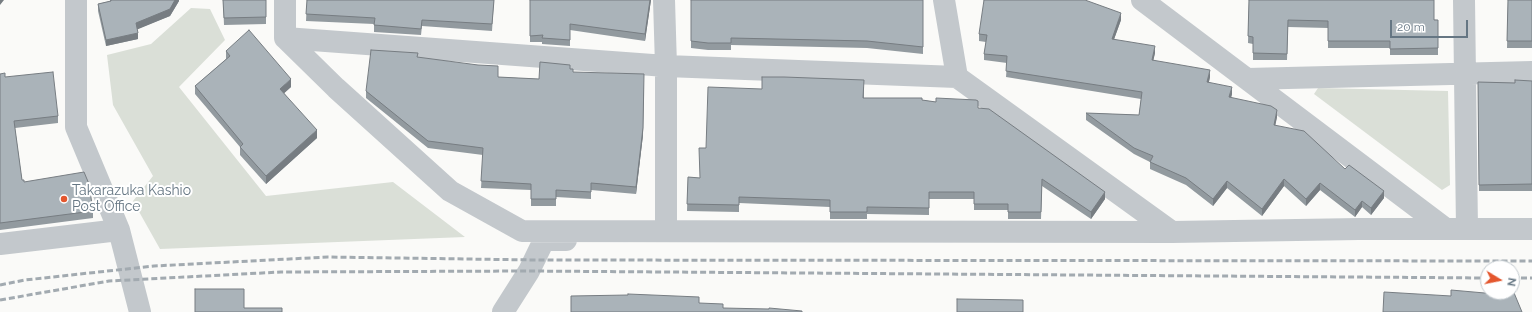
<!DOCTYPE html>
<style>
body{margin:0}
#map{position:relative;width:1532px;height:312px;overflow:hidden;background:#fafaf8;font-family:Raleway,sans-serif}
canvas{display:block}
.north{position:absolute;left:1480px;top:260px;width:40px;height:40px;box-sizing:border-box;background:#fff;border:1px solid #c1c8cd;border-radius:50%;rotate:100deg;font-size:11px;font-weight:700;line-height:16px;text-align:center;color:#657683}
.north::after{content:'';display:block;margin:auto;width:14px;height:18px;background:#e4572e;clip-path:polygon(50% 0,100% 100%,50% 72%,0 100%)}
.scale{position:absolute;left:1390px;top:20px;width:78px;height:18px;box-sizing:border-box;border:2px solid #657683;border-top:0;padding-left:5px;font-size:12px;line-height:14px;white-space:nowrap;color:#657683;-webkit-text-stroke:3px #fff;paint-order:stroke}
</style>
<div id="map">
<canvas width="1532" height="312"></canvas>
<div class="north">N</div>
<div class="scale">20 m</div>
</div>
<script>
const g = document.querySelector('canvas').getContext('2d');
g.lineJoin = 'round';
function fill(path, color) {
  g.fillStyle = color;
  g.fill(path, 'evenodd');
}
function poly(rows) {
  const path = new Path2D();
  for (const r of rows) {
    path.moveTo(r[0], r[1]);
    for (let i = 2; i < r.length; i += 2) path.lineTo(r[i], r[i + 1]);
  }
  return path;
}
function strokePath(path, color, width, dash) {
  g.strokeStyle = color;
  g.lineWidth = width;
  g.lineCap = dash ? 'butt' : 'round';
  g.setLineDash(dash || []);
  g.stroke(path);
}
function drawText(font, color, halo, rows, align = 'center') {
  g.font = font + ' Raleway,sans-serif';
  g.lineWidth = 4;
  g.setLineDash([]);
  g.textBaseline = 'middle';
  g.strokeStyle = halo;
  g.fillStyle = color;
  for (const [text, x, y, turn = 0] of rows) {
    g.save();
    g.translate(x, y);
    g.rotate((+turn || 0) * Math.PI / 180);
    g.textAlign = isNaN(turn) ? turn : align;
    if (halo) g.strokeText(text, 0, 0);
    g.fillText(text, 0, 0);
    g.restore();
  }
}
const green = poly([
 [191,8,210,9,225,40,179,87,266,196,393,182,465,237,160,249,133,201,153,176,113,105,107,55,151,44],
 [1318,88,1448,91,1450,185,1442,190,1314,94]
]);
const minor = poly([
 [76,0,76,127,119,230,140,312],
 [285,0,285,38,336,88,450,191,522,231,1172,232,1359,229,1532,229],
 [664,0,666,66,666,231],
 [944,0,957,77],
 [1142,0,1446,229],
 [1464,0,1467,229],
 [285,38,666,66,957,77,1172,232],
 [1247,79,1532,72],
 [0,244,119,230],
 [503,312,529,271,544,240,566,240]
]);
const rail = poly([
 [1512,278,1532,278],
 [0,285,25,280,154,266,328,257,536,260,1532,261],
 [0,300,109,281,281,272,529,271,1488,278]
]);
const wall = poly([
 [110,0,179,0,179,1,170,16,137,29,138,39,106,46,98,11,98,4,110,1],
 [223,0,266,0,266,24,224,25],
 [307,0,494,0,492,31,422,26,421,35,374,32,374,24,306,21],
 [530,0,651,0,645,41,570,30,570,46,542,44,542,42,530,42],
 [691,0,923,0,923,54,867,48,731,45,731,50,708,50,691,48],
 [1249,0,1438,20,1438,55,1390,55,1390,48,1328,48,1328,28,1288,27,1287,60,1253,60,1253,44,1248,43],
 [1508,0,1532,0,1532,48,1507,48],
 [1121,20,1114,39,1155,53,1153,60,1210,77,1209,82,1232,94,1231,98,1277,117,1275,125,1345,169,1384,198,1371,215,1362,207,1355,217,1320,190,1306,206,1284,186,1262,216,1227,188,1213,206,1186,185,1150,169,1150,162,1134,154,1086,120,1086,113,1139,115,1141,99,1006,77,1007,63,984,60,984,54,986,42,979,41,979,34],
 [226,51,291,87,284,93,317,138,266,184,240,155,240,147,195,94,195,86,226,59],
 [418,58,498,77,539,79,570,69,643,135,636,194,591,190,591,199,556,197,556,206,531,206,531,190,481,188,483,155,428,148,366,98,366,91],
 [0,74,5,77,58,116,58,123,15,128,22,180,24,182,93,211,93,218,0,230],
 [1532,81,1532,191,1479,191,1478,82,1515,83],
 [864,87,864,98,922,100,978,108,1105,199,1091,219,1042,186,1041,219,1008,219,1008,210,974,210,974,199,929,199,929,215,867,214,867,219,830,219,830,207,739,203,739,212,687,211,688,177,700,178,706,148,762,89]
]);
const shadedWall = poly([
 [0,0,4,0,0,5],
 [175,0,179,0,179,1,170,16,136,30,136,23],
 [650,0,651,0,645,41,645,34],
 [1121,13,1121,20,1112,45,1112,39],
 [138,33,138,39,106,46,106,40],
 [1155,46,1155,53,1152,67,1152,60],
 [1210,70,1210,77,1207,89,1207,82],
 [291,79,291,87,280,97,280,89],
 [644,81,643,135,636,194,636,187],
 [1232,87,1232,94,1229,104,1229,97],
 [1277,110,1277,117,1274,132,1274,125],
 [317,130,317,138,266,184,266,176],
 [1284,179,1284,186,1262,216,1262,209],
 [1227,181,1227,188,1213,206,1213,199],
 [1320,183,1320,190,1306,206,1306,199],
 [1384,191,1384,198,1371,215,1371,208],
 [1105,192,1105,199,1091,219,1091,212],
 [1362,201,1362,207,1355,217,1355,210]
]);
const building = poly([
 [111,0,175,0,170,9,136,23,138,33,106,40,98,4,111,1,111,0],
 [223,0,266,0,266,17,224,18,223,0],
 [307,0,494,0,492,24,422,20,421,29,374,25,375,18,306,14,307,0],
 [530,0,650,0,645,34,570,24,570,40,542,38,543,35,530,36,530,0],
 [691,0,923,0,923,47,867,41,731,38,731,43,708,43,691,41,691,0],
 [984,0,1085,0,1121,13,1112,39,1155,46,1152,60,1210,70,1207,82,1232,87,1229,97,1271,106,1277,110,1274,125,1304,131,1345,169,1349,165,1384,191,1371,208,1362,201,1355,210,1320,183,1306,199,1284,179,1262,209,1227,181,1213,199,1186,178,1150,162,1153,156,1134,148,1086,113,1139,115,1142,92,1006,71,1007,56,984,54,987,35,979,34,984,0],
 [1249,0,1434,0,1434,20,1438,20,1438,48,1390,49,1390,41,1328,41,1328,21,1288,20,1287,54,1253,53,1253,37,1248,36,1249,0],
 [1508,0,1532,0,1532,41,1507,41,1508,0],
 [249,30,291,79,280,89,317,130,266,176,240,147,243,144,195,86,230,56,226,51,249,30],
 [371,50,418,53,417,57,478,65,498,66,498,77,539,79,540,62,570,65,570,69,573,69,573,72,644,74,643,128,636,187,591,183,591,192,556,190,556,199,531,199,531,184,481,181,483,148,428,141,366,91,371,50],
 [53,72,58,116,14,121,22,180,24,180,24,182,84,172,89,184,93,211,0,223,0,74,5,73,5,77,53,72],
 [762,77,784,77,864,80,863,98,922,98,922,100,936,102,936,98,976,100,978,101,978,108,989,109,1105,192,1091,212,1042,179,1041,212,1008,212,1008,204,974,204,974,192,929,192,929,208,867,207,867,212,830,212,830,200,739,197,739,205,687,204,688,177,700,178,699,148,706,148,708,87,762,89,762,77],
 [1515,80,1532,81,1532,184,1479,185,1478,82,1515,83,1515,80],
 [1512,288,1522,312,1383,312,1384,292,1451,296,1451,290,1496,294,1502,292,1512,292,1512,288],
 [195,289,244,289,244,308,282,308,282,312,195,312,195,289],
 [628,294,699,297,699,303,723,304,723,308,769,309,769,308,802,311,802,312,571,312,571,296,628,295,628,294],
 [957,299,1023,300,1023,312,957,312,957,299]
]);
const markers = [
 [64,199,4,"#e4572e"]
];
const poiNames = [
 ["Takarazuka Kashio",72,191],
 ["Post Office",72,207]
];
fill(green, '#dadfd7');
strokePath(minor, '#c3c8cc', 22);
strokePath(rail, '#a2aab0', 3, [6, 3]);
fill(wall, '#929a9f');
fill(shadedWall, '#777d82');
fill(building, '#aab3b9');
strokePath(building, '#777d82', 1);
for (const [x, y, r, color] of markers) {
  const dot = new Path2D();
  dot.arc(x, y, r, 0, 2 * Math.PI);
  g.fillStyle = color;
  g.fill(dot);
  strokePath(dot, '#fff', 1.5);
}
drawText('14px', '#657683', '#fff', poiNames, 'left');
</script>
